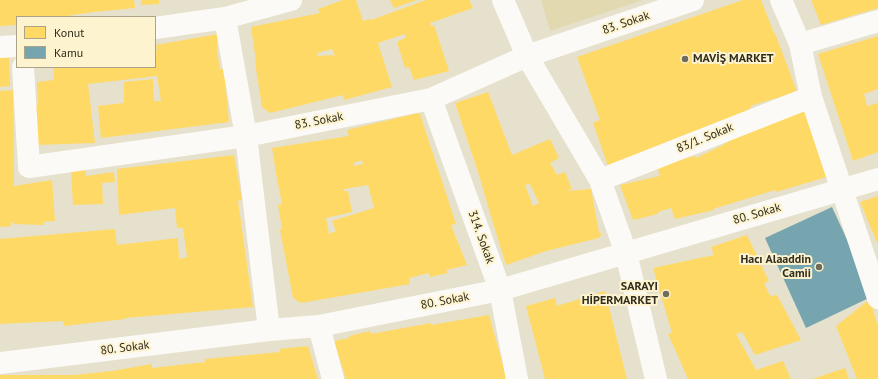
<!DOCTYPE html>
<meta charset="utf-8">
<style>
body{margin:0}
#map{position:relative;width:878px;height:379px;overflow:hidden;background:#e6e1cc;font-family:"PT Sans",sans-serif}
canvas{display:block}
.legend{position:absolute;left:16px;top:16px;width:140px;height:52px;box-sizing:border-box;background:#fdf4cf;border:1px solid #aba488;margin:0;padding:5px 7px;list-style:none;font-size:12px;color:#302c1e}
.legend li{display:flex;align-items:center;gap:8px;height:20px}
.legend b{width:20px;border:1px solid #aba488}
</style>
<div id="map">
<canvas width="878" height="379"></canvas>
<ul class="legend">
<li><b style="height:11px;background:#ffd966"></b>Konut</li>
<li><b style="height:11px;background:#76a5af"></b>Kamu</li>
</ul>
</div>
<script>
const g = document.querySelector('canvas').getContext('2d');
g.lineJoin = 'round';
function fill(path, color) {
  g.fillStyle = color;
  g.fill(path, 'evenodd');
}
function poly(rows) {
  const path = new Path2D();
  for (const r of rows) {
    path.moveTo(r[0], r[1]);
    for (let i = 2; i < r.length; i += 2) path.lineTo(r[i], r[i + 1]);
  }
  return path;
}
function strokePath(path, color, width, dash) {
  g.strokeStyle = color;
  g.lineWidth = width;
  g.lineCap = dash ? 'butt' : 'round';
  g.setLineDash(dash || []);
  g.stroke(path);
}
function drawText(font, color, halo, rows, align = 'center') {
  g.font = font + ' "PT Sans",sans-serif';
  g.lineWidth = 4;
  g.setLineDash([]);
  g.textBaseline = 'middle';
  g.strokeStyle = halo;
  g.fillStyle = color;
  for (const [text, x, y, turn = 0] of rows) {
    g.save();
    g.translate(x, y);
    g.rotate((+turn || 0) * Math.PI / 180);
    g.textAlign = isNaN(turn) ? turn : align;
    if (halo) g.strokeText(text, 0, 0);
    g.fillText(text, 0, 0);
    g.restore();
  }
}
const green = poly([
 [541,0,643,0,550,31]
]);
const homes = poly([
 [0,0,134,0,135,8,94,12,60,17,17,17,17,25,0,26],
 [141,0,159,0,159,4,141,5],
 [343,0,356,0,363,21,370,19,371,20,426,0,469,0,473,8,430,23,431,26,434,25,449,71,414,80,409,67,405,68,397,42,405,38,405,34,378,43,392,87,344,100,343,95,270,113,262,107,255,62,256,61,251,27,320,13,318,9],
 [332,49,335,56,333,57,333,55,317,56,317,53],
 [390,0,417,0,394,8],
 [743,0,761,0,774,33,775,33,797,92,753,105,744,114,609,169,593,123,600,120,577,57],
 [811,0,878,0,878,8,821,25],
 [218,34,217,51,220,69,224,69,229,122,101,138,98,106,124,103,124,82,153,79,154,101,161,101,157,76,88,84,95,143,36,145,34,106,38,105,37,82,54,80,53,67,155,67,155,50,157,50,156,45],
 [878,36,878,89,864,94,867,106,878,103,878,152,853,161,818,54],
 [9,57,10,86,0,87,0,58],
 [13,90,14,186,52,180,55,221,43,222,43,225,13,224,14,222,11,222,11,226,0,227,0,91],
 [488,92,512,155,550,139,559,158,550,163,557,175,565,172,572,189,567,191,591,189,599,232,602,234,599,238,546,251,506,265,492,220,479,175,455,103],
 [530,184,539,203,533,206,525,185],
 [804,111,827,177,776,192,775,190,713,209,714,210,675,219,671,208,658,212,658,214,633,220,620,185,660,176,657,166,695,156,696,158,723,145,737,136],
 [418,113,420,114,456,224,451,225,467,265,446,270,448,273,430,277,429,273,409,278,410,284,301,303,293,298,280,230,282,229,278,205,282,204,277,179,272,148,349,136,347,130],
 [362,160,363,164,354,166,354,163],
 [368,185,374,208,332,221,336,231,329,234,326,218,352,212,348,191,344,191,344,189],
 [234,155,242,200,238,201,253,307,125,318,125,319,64,326,63,321,0,324,0,239,115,229,117,245,178,238,179,259,187,257,183,228,177,228,175,208,119,215,117,169],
 [85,167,86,176,114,172,115,182,102,183,103,204,73,205,71,170],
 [878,196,878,245,860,202],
 [747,235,769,281,764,283,770,296,777,295,801,340,755,355,742,332,736,334,756,370,783,361,791,379,688,379,668,334,672,333,653,268,714,255,711,247],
 [605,291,627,379,545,379,526,306,555,298,557,306],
 [870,299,878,327,878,379,857,379,836,326],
 [489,315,507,379,346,379,334,341,349,338,349,336,370,331,371,334,431,323,431,325],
 [308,346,318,379,0,379,0,375,75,375,112,371,152,364,152,368,205,362,205,359,280,352,279,349],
 [845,368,849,379,812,379]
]);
const public = poly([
 [832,207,873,296,806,328,765,238]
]);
const minor = poly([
 [503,0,527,56,600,180,626,253,656,379],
 [781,0,800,44,811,97,878,298],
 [225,18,246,136,269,330],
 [155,28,225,18,291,0],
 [800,44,878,21],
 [0,47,17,46],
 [23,67,29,167,246,136,431,99,527,56,693,0],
 [431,99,500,290,517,379],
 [600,180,811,97],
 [319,326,333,379],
 [0,363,269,330,319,326,500,290,878,179]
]);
const markers = [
 [685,59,4,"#706b5b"],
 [819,267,4,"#706b5b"],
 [666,294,4,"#706b5b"]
];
const streetNames = [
 ["83. Sokak",626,23,-19],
 ["83. Sokak",319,121,-11],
 ["83/1. Sokak",705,138,-22],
 ["80. Sokak",757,214,-16],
 ["314. Sokak",481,237,70],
 ["80. Sokak",445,301,-11],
 ["80. Sokak",125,348,-7]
];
const poiNames = [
 ["MAVİŞ MARKET",693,59,"left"],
 ["Hacı Alaaddin",811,260],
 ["Camii",811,274],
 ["SARAYI",658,287],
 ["HİPERMARKET",658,301]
];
fill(green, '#e3d9b1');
fill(homes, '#ffd966');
fill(public, '#76a5af');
strokePath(minor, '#fbfaf7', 22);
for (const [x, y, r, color] of markers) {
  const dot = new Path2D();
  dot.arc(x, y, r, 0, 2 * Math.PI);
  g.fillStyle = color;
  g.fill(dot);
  strokePath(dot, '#fdf4cf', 1.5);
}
drawText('12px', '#302c1e', '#fdf4cf', streetNames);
drawText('bold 12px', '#302c1e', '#fdf4cf', poiNames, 'right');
</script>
